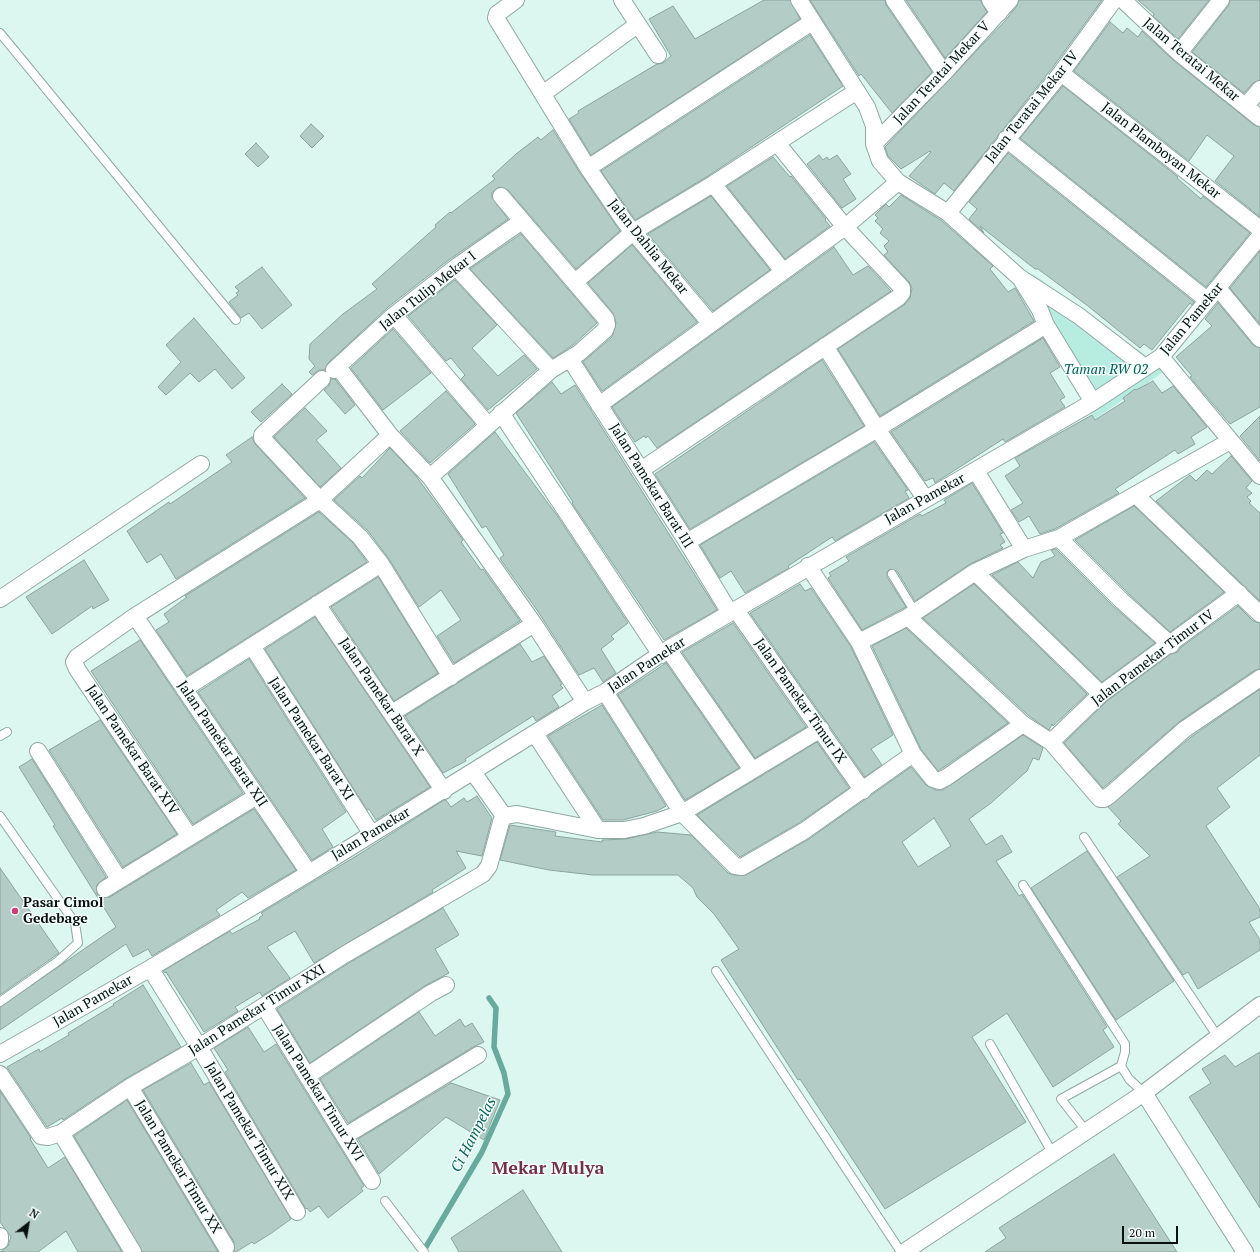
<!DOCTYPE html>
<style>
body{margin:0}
#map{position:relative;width:1260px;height:1252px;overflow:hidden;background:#dcf6f0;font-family:"PT Serif",serif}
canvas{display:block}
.north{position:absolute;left:8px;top:1204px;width:40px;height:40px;-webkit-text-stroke:3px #f5fffd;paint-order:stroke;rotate:31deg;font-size:11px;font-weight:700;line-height:16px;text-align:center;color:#08110f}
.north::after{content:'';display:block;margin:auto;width:14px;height:18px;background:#08110f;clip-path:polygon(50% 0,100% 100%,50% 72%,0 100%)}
.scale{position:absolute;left:1122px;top:1226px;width:56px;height:18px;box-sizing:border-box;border:2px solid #08110f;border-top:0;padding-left:5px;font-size:12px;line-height:14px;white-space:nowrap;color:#08110f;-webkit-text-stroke:3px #f5fffd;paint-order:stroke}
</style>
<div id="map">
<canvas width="1260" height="1252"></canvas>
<div class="north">N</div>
<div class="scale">20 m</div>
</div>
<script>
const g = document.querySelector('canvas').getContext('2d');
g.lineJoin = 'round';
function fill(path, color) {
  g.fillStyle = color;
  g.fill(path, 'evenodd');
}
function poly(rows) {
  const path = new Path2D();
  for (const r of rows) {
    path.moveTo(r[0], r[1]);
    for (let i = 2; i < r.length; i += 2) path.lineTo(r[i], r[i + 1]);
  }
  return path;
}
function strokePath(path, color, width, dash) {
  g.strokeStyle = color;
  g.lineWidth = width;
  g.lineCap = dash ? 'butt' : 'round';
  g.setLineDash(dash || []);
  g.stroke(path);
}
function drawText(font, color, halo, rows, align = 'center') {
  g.font = font + ' "PT Serif",serif';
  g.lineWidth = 3;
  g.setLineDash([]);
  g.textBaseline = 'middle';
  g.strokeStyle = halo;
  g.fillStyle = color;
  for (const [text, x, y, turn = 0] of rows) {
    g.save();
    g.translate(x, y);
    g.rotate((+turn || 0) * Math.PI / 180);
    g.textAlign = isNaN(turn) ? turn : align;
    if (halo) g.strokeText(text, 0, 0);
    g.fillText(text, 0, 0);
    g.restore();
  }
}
const green = poly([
 [1033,274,1166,370,1095,419,1011,281]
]);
const stream = poly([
 [423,1252,482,1152,508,1094,504,1073,494,1047,496,1008,489,998]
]);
const building = poly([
 [764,0,790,0,800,19,591,155,569,119,579,113,578,111,630,80,657,64,663,63,671,56,649,19,673,6,695,39,764,0],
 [810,0,885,0,886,5,932,72,892,113,861,74,859,76,810,0],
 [906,0,980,0,987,12,945,58,906,0],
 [1019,0,1102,0,1053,67,954,191,944,183,935,194,909,176,931,152,930,151,901,169,888,156,885,147,1005,21,1017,6,1019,0],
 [1138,0,1209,0,1178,39,1153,16,1154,14,1138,0],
 [1230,0,1260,0,1260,80,1253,83,1244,93,1192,52,1228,6,1230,0],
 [1110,22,1123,33,1127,28,1138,37,1142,31,1173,60,1254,125,1260,127,1260,217,1215,181,1234,156,1207,135,1189,161,1074,71,1110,22],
 [810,35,843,86,708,176,635,220,601,171,810,35],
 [1063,86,1178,177,1177,178,1201,199,1203,196,1250,233,1206,287,1020,138,1063,86],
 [311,124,324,136,312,148,300,136,311,124],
 [553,130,580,173,620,231,576,269,508,190,499,187,492,192,492,198,508,219,450,259,388,307,328,363,325,370,319,370,312,375,309,372,315,366,309,359,310,344,343,314,377,289,372,284,436,227,435,225,450,212,451,213,495,179,492,176,516,154,538,137,541,140,553,130],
 [256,143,269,157,258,167,245,154,256,143],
 [1008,153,1194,302,1192,305,1190,303,1152,350,1144,344,1140,348,1088,306,1038,269,1035,269,980,226,984,233,969,219,977,209,969,202,1008,153],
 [819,155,823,160,827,157,829,160,837,155,851,174,843,179,856,199,842,208,807,164,819,155],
 [773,157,790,177,791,176,826,219,825,220,830,226,785,259,727,186,773,157],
 [901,195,942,221,993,266,990,269,1008,292,1015,288,1034,321,880,416,838,349,904,305,910,298,912,288,909,282,884,255,888,252,884,246,889,241,880,233,883,229,875,221,878,218,875,215,886,204,889,207,901,195],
 [711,196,770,270,713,311,648,234,711,196],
 [521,234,597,323,573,345,553,358,470,269,521,234],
 [632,245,697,322,602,391,583,362,612,337,616,323,613,313,588,283,632,245],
 [834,247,853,275,868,266,891,291,657,448,648,436,646,438,644,436,635,442,612,407,834,247],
 [1260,251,1260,324,1230,288,1260,251],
 [262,267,292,305,262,329,249,313,241,318,229,302,238,295,236,293,239,291,235,287,262,267],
 [455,280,497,325,472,348,498,376,524,355,537,369,488,410,461,379,465,375,451,358,446,361,408,316,455,280],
 [1218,303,1253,345,1260,348,1260,407,1230,424,1190,377,1192,376,1176,357,1212,326,1205,319,1218,303],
 [194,318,245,378,232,389,215,369,199,382,190,373,166,395,158,387,181,362,166,345,194,318],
 [393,329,431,373,383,410,351,368,393,329],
 [1043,338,1060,367,1050,373,1065,397,1060,400,1065,407,1005,442,1003,439,935,483,933,478,925,481,891,432,1043,338],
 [822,360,864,426,690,529,655,474,822,360],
 [331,379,335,379,355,405,345,414,324,390,329,386,331,379],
 [1153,381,1162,393,1173,386,1207,427,1191,437,1195,444,1178,454,1175,450,1115,489,1119,493,1055,529,1040,534,1029,516,1019,522,1011,510,1023,503,1005,476,1020,466,1015,458,1092,415,1095,420,1125,401,1123,398,1135,389,1136,390,1153,381],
 [552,382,561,394,575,385,717,610,664,640,572,503,573,502,516,413,552,382],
 [282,384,292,394,261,422,251,412,282,384],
 [446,391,475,424,430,463,400,431,446,391],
 [305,408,327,431,316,440,341,468,320,487,274,437,305,408],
 [1260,416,1260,461,1240,436,1260,416],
 [495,432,556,514,628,623,611,636,614,639,601,649,616,673,603,682,594,668,579,675,537,610,501,560,500,558,504,555,486,526,482,528,448,474,495,432],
 [252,437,255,444,305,498,176,579,161,554,147,563,127,531,169,502,170,504,232,462,226,455,252,437],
 [874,442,908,490,905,491,909,498,835,541,832,537,788,566,789,568,745,593,731,571,720,578,700,545,874,442],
 [390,448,416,476,463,540,461,542,481,570,483,569,520,621,454,663,437,636,461,620,441,590,419,607,389,559,368,531,334,500,360,476,362,478,390,448],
 [1231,456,1252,481,1246,488,1252,493,1247,497,1251,501,1249,503,1260,513,1260,601,1156,501,1190,475,1196,481,1207,470,1212,474,1231,456],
 [972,483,1003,533,1000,534,1005,542,1000,545,1003,548,970,564,915,601,897,571,890,569,887,572,887,577,906,607,862,630,828,578,831,576,829,573,849,561,846,557,920,514,922,516,946,503,944,500,972,483],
 [1134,506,1224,592,1170,632,1128,593,1075,540,1134,506],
 [319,512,353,543,367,562,187,676,156,630,169,622,164,614,187,597,185,596,319,512],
 [1056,549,1114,607,1155,643,1102,682,992,575,1018,562,1033,578,1041,562,1055,556,1051,550,1056,549],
 [84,560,109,600,93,609,92,606,52,634,26,597,84,560],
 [378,577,438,673,394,701,331,607,378,577],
 [800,584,805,591,811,588,851,647,893,735,871,749,882,765,865,777,750,613,800,584],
 [974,584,1087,694,1053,726,1052,724,1049,730,1029,716,923,618,974,584],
 [1238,606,1253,621,1260,623,1260,669,1255,670,1180,721,1103,788,1064,743,1107,701,1171,654,1178,652,1180,648,1238,606],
 [315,617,430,787,376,820,369,809,367,810,265,649,315,617],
 [733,623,806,727,755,758,682,652,733,623],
 [906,628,1008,723,938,771,921,749,872,646,906,628],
 [140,640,243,793,193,824,91,671,140,640],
 [520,644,532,662,544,656,562,684,560,685,563,688,552,696,559,707,536,721,533,716,465,759,466,761,443,773,405,716,520,644],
 [249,659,346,812,322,829,333,847,312,860,198,692,249,659],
 [666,663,739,768,685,800,618,695,666,663],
 [1260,689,1260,755,1217,788,1230,807,1206,826,1260,909,1260,917,1249,922,1260,940,1260,950,1198,989,1188,972,1183,975,1117,877,1150,856,1118,824,1121,821,1108,807,1191,737,1260,689],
 [602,705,666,806,657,811,623,820,603,820,548,736,602,705],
 [100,720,177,834,123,867,49,750,100,720],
 [1023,735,1043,748,1039,760,1033,758,1027,771,991,803,969,819,986,845,1002,835,1012,852,996,861,1019,896,1022,894,1107,1027,1103,1030,1114,1047,1053,1087,1007,1013,972,1037,1026,1122,885,1209,800,1079,798,1080,721,960,739,949,714,914,697,897,693,888,678,875,593,875,549,870,500,860,510,825,556,832,555,836,602,842,602,840,626,839,657,832,691,835,728,873,734,875,746,875,809,839,911,767,926,785,936,790,943,790,1023,735],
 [934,818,951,846,918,867,902,842,934,818],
 [817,742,849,788,799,823,740,857,697,815,817,742],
 [32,759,106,877,97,885,97,894,101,897,110,897,254,809,296,870,248,898,242,892,216,910,220,915,152,956,148,949,133,957,126,944,0,1030,0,1007,116,927,53,826,55,825,19,767,32,759],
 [477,796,492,818,482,856,456,851,466,868,432,890,433,892,314,963,295,931,267,947,290,978,262,996,260,992,235,1007,238,1011,204,1032,166,972,165,973,163,971,230,931,232,934,260,919,259,918,263,915,261,913,358,855,444,800,446,800,451,807,464,798,467,802,477,796],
 [1087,851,1174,981,1116,1020,1031,888,1087,851],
 [0,868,59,953,0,995,0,868],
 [443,908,459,935,435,949,449,973,426,985,310,1063,277,1009,349,963,443,908],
 [143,985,181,1047,125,1079,63,1120,62,1118,47,1127,7,1067,39,1049,40,1052,69,1035,68,1033,114,1005,113,1004,143,985],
 [419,1012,435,1036,460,1019,465,1027,472,1023,484,1042,473,1047,348,1123,320,1079,419,1012],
 [248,1027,264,1052,276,1044,364,1186,361,1188,363,1191,328,1218,319,1206,310,1212,307,1208,306,1209,225,1072,228,1070,214,1048,248,1027],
 [1260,1052,1260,1208,1189,1097,1211,1083,1202,1069,1225,1055,1235,1067,1260,1052],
 [191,1063,204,1085,209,1082,291,1219,270,1234,254,1244,252,1242,236,1252,234,1252,234,1242,143,1090,191,1063],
 [451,1083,500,1100,484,1140,446,1117,379,1174,358,1139,451,1083],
 [0,1091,31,1138,30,1139,48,1168,65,1157,122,1252,78,1252,66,1231,38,1252,0,1252,8,1246,11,1237,0,1222,0,1091],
 [127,1100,218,1252,142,1252,74,1136,127,1100],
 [1114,1154,1177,1252,985,1252,1006,1238,999,1228,1114,1154],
 [523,1190,562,1252,459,1252,451,1238,523,1190]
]);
const lane = poly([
 [0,33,236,320],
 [892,574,915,612],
 [0,736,7,732],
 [0,816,75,923,78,943,58,961,0,1002],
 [1084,837,1218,1037],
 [1023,885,1125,1044,1125,1052,1121,1066,1129,1079,1144,1093],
 [716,971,901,1252],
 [990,1044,1053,1154],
 [1087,1132,1061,1099,1121,1066],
 [385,1201,424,1252]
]);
const street = poly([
 [516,0,497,14,496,18,588,168,625,222,711,324],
 [622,0,658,55],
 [799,0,867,107,874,126,874,144,880,161,898,182],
 [894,0,944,73],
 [990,0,999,13],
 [1123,0,1179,53,1260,118],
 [1179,53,1221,0],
 [1061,73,1260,229],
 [544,93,637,25],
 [1246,106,1260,89],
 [1006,139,1207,300],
 [874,144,944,73,1010,0],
 [588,168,812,22],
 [713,184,783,271],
 [948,213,1061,73,1114,0],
 [456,267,551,370],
 [575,282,633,232,713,184,857,91],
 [1218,288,1260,339],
 [394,315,488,425],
 [1046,325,1093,402],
 [1161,357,1260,476],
 [570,359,687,542,730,613],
 [338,367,390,435,430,477,534,624,585,702],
 [334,370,394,315,456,267,522,221],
 [322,379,262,435,262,438,320,500,360,537,381,564,451,677],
 [599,405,845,227,898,182,948,213,1019,277,1079,316,1145,367],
 [501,413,661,655],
 [641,470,899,297,902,293,902,288,845,227,777,143],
 [976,471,1024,549],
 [430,477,551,370,579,353,605,330,607,325,606,319,501,196],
 [1136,495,1260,614],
 [925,498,877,429,1046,325,1040,310,1022,281],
 [1059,538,1121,600,1171,645],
 [687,542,877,429,825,346],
 [808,566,859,642,913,754,933,779,939,781,947,777,1023,724],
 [975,572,1101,694],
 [0,599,201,464],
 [317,604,444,791],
 [736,610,863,791],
 [135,616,309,873],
 [908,617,1023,724,1051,742,1100,799,1104,799,1110,795,1185,729,1260,678],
 [859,642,908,617,975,572,1024,549,1059,538,1230,441],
 [252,646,371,833],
 [668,649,752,770],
 [184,689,381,564],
 [605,692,682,813,821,729],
 [392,713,534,624],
 [535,734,598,830],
 [1051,742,1101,694,1239,593],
 [38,751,119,879],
 [473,772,504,816],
 [504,816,517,814,598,830,624,830,644,826,682,813,735,866,742,867,804,831,913,754],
 [190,837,77,669,74,662,77,657,135,616,320,500,390,435],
 [105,889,257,796],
 [149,969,155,976,199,1047,297,1212],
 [264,1006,372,1181],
 [0,1054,149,969,309,873,585,702,605,692,668,649,1093,402,1161,357,1260,236],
 [0,1074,41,1136,48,1137,61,1133,130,1087,199,1047,344,955,483,874,489,866,501,822,504,816],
 [307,1076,431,993,446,985],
 [130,1087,226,1247],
 [1144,1093,1245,1252],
 [61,1133,133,1252],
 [345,1136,478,1055],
 [0,1236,0,1241],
 [904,1252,1144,1093,1260,1005]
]);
const markers = [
 [15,911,4,"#ca3f77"]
];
const streetNames = [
 ["Jalan Teratai Mekar",1191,60,40],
 ["Jalan Teratai Mekar V",942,73,-47],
 ["Jalan Teratai Mekar IV",1032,107,-51],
 ["Jalan Plamboyan Mekar",1161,151,38],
 ["Jalan Dahlia Mekar",648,247,51],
 ["Jalan Tulip Mekar I",428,291,-38],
 ["Jalan Pamekar",1192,319,-50],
 ["Jalan Pamekar Barat III",651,486,58],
 ["Jalan Pamekar",925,499,-29],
 ["Jalan Pamekar Timur IV",1153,658,-37],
 ["Jalan Pamekar",647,665,-33],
 ["Jalan Pamekar Barat X",381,697,56],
 ["Jalan Pamekar Timur IX",800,701,55],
 ["Jalan Pamekar Barat XI",311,739,57],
 ["Jalan Pamekar Barat XII",222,744,56],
 ["Jalan Pamekar Barat XIV",132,750,56],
 ["Jalan Pamekar",371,834,-31],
 ["Jalan Pamekar",93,1001,-30],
 ["Jalan Pamekar Timur XXI",257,1010,-32],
 ["Jalan Pamekar Timur XVI",318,1093,58],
 ["Jalan Pamekar Timur XIX",249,1131,59],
 ["Jalan Pamekar Timur XX",178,1167,59]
];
const parkNames = [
 ["Taman RW 02",1106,370]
];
const poiNames = [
 ["Pasar Cimol",23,903],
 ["Gedebage",23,919]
];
const waterNames = [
 ["Ci Hampelas",474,1135,-63]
];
const districtNames = [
 ["Mekar Mulya",548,1169]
];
fill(green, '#b6ede0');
strokePath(stream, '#68aa9d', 5.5);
fill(building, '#b3ccc6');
strokePath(building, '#8ba49e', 1);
strokePath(lane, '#8fa8a2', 10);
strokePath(street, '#8fa8a2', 18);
strokePath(lane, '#fff', 8);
strokePath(street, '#fff', 16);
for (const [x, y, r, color] of markers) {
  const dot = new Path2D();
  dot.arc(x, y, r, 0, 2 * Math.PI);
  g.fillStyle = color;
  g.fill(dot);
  strokePath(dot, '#f5fffd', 1.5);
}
drawText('14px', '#08110f', '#f5fffd', streetNames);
drawText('italic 14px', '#006155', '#f5fffd', parkNames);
drawText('bold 14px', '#08110f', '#f5fffd', poiNames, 'left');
drawText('italic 15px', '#086659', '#f5fffd', waterNames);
drawText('bold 18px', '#743048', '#f5fffd', districtNames);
</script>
